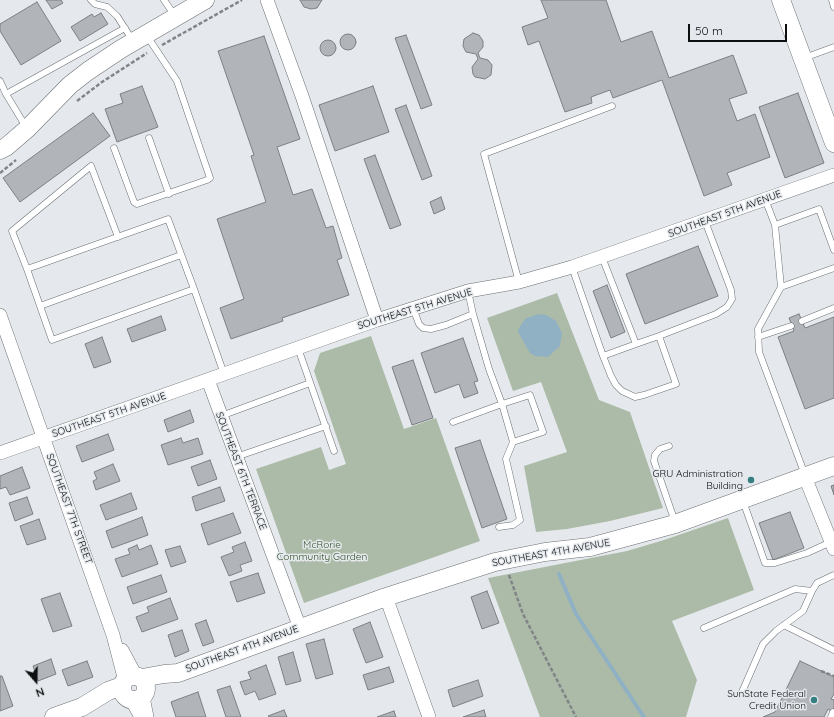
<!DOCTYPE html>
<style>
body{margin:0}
#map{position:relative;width:834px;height:717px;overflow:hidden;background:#e5e9ed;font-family:Quicksand,sans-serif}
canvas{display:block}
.north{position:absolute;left:16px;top:661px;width:40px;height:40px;-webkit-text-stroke:3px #e5e9ed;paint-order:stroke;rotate:160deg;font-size:11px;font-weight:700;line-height:16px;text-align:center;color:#0c0e0f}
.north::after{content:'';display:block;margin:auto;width:14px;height:18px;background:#0c0e0f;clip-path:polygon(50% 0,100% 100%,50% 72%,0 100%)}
.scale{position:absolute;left:688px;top:24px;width:99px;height:18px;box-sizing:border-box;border:2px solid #0c0e0f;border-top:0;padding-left:5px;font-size:12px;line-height:14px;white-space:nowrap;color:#0c0e0f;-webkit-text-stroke:3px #e5e9ed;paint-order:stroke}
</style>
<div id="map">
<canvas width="834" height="717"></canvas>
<div class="north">N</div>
<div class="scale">50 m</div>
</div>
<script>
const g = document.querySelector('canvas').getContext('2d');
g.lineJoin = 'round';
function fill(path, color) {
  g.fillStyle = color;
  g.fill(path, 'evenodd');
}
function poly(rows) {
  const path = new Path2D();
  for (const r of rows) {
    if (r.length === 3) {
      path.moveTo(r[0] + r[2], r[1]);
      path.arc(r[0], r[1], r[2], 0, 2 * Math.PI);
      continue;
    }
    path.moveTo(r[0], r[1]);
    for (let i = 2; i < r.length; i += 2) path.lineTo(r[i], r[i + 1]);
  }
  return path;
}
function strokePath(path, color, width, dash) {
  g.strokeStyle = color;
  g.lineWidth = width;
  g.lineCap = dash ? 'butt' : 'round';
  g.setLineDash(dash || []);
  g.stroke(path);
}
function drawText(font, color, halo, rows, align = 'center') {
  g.font = font + ' Quicksand,sans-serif';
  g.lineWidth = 3;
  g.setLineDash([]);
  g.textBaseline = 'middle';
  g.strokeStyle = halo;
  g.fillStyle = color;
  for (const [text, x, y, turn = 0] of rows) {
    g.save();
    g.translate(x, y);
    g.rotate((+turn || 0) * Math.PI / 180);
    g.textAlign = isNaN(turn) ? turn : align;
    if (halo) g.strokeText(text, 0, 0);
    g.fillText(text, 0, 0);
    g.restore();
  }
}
const green = poly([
 [557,293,599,400,630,412,663,508,610,521,567,529,536,532,524,466,567,452,541,382,513,391,487,318],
 [371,336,404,429,436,418,480,541,304,603,256,469,321,447,329,470,346,464,314,371,320,353],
 [728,518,754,590,672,621,697,680,686,717,540,717,488,578,627,551,664,540]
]);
const water = poly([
 [538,314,546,315,556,321,562,333,560,346,548,357,535,356,530,353,518,332,519,328,525,319]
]);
const stream = poly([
 [559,574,576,614,644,717]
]);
const building = poly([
 [46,0,61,0,63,3,52,9,46,0],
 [300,0,322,0,317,8,311,9,304,7,300,0],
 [541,0,606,0,621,42,652,31,669,78,733,55,747,93,729,99,737,121,755,114,770,157,727,173,732,185,704,196,662,80,613,98,610,90,591,97,592,103,565,112,539,41,528,45,522,27,548,18,541,0],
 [37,2,61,41,21,65,0,31,0,24,37,2],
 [101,13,108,24,80,41,71,27,92,14,94,17,101,13],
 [473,33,479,35,483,41,483,47,478,53,480,58,488,60,492,65,491,75,485,79,475,77,473,74,472,67,478,59,476,54,466,52,463,46,464,39,473,33],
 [348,42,8],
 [406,35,432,105,421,109,395,38,406,35],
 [264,36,300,139,277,147,293,195,312,189,326,228,333,226,342,258,337,260,349,295,282,318,283,321,231,339,220,308,244,299,217,219,266,202,251,156,254,155,218,51,264,36],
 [328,48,8],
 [142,86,158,127,117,142,105,109,123,103,120,94,142,86],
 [373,86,389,132,335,151,319,105,373,86],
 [798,93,824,163,785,178,759,107,798,93],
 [406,105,432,176,422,180,395,109,406,105],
 [93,113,110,136,20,202,3,178,93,113],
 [375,155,401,225,390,229,364,159,375,155],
 [441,197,445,209,434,214,430,202,441,197],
 [698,246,718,296,645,324,626,274,698,246],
 [607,285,625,332,611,338,593,291,607,285],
 [799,314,805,328,834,317,834,398,805,409,778,337,794,331,789,318,799,314],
 [161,316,166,330,132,342,127,329,161,316],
 [102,337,111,362,94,368,85,344,102,337],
 [463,338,478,381,474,382,478,393,464,398,459,384,435,393,421,353,463,338],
 [413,360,433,418,412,425,392,367,413,360],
 [190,410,194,422,168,432,164,420,190,410],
 [108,434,114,450,82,462,76,446,108,434],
 [181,438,183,443,198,438,203,454,168,465,161,445,181,438],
 [480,440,507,519,482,528,455,448,480,440],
 [210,460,217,479,198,486,191,467,210,460],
 [113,464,120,481,96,490,93,481,97,479,94,472,113,464],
 [22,467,30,488,10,495,6,487,0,489,0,476,22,467],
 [834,485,834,495,831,486,834,485],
 [220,487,225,501,196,511,192,497,220,487],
 [131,493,137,509,106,520,100,505,131,493],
 [27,497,33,514,15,521,9,503,27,497],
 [790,512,804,548,773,560,759,523,790,512],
 [233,513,241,533,208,545,201,524,233,513],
 [142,517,148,535,112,548,106,531,142,517],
 [39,519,46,539,27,545,20,526,39,519],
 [245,542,252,561,240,565,242,571,229,576,221,557,234,552,232,547,245,542],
 [137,545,139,550,151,545,158,564,122,577,115,559,130,554,128,549,137,545],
 [180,546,186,562,171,567,165,550,180,546],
 [258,573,265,593,237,602,230,582,258,573],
 [161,575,167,592,133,604,127,587,161,575],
 [487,591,499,623,482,629,471,597,487,591],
 [60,593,72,626,53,632,41,599,60,593],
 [170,598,178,619,142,632,136,617,149,612,147,607,170,598],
 [206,620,214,642,203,646,195,624,206,620],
 [370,622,383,657,366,663,353,629,370,622],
 [182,630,189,651,175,657,168,635,182,630],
 [324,639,333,674,316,679,306,644,324,639],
 [293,652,301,681,286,685,278,657,293,652],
 [51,659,56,674,38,681,33,666,51,659],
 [87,661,93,677,68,686,62,670,87,661],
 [800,661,834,677,834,694,831,699,834,700,834,713,828,709,824,717,763,717,775,712,800,661],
 [266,665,276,694,259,700,255,691,245,695,240,682,251,679,248,672,266,665],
 [389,667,394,682,368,690,363,675,389,667],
 [0,676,2,676,13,706,0,711,0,676],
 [478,680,483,696,453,707,448,690,478,680],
 [230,686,241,717,226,717,217,690,230,686],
 [198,692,206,717,176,717,171,702,198,692],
 [284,710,287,717,269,717,268,716,284,710],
 [484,710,486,717,463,717,484,710],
 [394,711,396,717,377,717,394,711]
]);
const path = poly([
 [162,45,242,0],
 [77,101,102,82,147,53],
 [0,173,16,160],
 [509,575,523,614,576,717],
 [821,671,834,676]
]);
const lane = poly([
 [91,0,95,4,107,7,117,16,133,41],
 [164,0,175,16],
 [832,0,834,7],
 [804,58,834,47],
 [0,81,6,94],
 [26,127,6,94,125,28],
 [149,138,169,194],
 [114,148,134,202,137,204,207,180,210,178,177,81,147,36],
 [765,199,775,225,819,209,834,250],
 [775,225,781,287,758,329,759,352,805,475],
 [602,257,636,344],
 [572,267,603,356],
 [27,269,12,231,91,166,118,237],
 [519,282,484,154,612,106],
 [781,287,834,268],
 [194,289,52,340,27,269,168,219,194,289,224,374],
 [40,306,181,255],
 [413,308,419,324,423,328,431,329,446,325,473,314,468,291],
 [802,321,834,308],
 [659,336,676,384,644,395,635,397,622,391,616,385,611,376,603,356,636,344,659,336,716,314,727,307,732,299,731,290,705,221],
 [758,337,791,326],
 [298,348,334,451],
 [221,416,310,383],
 [453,422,502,404,489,369,473,314],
 [669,446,660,449,655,455,654,461,675,522],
 [236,457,326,426],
 [743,501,765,563,775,563,807,553,831,542],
 [499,527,513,525,520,520,506,459,513,442,502,404,530,395,543,432,513,442],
 [784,625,834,650],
 [704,628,795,589,812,591,817,583,834,575],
 [742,692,763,644,776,631,803,611,812,591],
 [831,717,833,712]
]);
const street = poly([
 [267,0,302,96,377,320],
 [0,315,113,635,125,681],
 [208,380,300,628],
 [0,453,377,320,468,291,519,282,572,267,834,175],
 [805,477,834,549],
 [386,597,429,717],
 [122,650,136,676],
 [143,697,147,717],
 [131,699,141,717]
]);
const secondary = poly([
 [781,0,834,143],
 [0,150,6,147,27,129,70,85,88,71,121,49,205,0],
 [134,688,12],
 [142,678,164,674,178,673,386,597,495,562,545,552,590,547,675,524,834,466],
 [54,717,82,707,108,691,122,686]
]);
const markers = [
 [751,480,4,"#367f81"],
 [814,700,4,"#367f81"]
];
const streetNames = [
 ["SOUTHEAST 5TH AVENUE",725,214,-20],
 ["SOUTHEAST 5TH AVENUE",415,309,-17],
 ["SOUTHEAST 5TH AVENUE",109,415,-19],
 ["SOUTHEAST 6TH TERRACE",241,471,69],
 ["SOUTHEAST 7TH STREET",69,509,70],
 ["SOUTHEAST 4TH AVENUE",551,553,-10],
 ["SOUTHEAST 4TH AVENUE",242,649,-20]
];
const poiNames = [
 ["GRU Administration",743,474],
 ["Building",743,486],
 ["SunState Federal",806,694],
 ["Credit Union",806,706]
];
const parkNames = [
 ["McRorie",322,545],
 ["Community Garden",322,557]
];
fill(green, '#acbba8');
fill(water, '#90b1c3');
strokePath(stream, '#90b1c3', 4);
fill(building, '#b1b5b9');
strokePath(building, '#7c7f83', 1);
strokePath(lane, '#6b6f72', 7);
strokePath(street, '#6b6f72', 14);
strokePath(secondary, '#6b6f72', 19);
strokePath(path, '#828587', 2.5, [4, 2]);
strokePath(lane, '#fff', 6);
strokePath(street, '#fff', 13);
strokePath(secondary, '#fff', 18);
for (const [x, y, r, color] of markers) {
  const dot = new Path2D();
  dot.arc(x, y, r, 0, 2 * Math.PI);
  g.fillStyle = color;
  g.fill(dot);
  strokePath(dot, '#e5e9ed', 1.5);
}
drawText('10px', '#0c0e0f', '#e5e9ed', streetNames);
drawText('10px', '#0c0e0f', '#e5e9ed', poiNames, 'right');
drawText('10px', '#315027', '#e5e9ed', parkNames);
</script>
